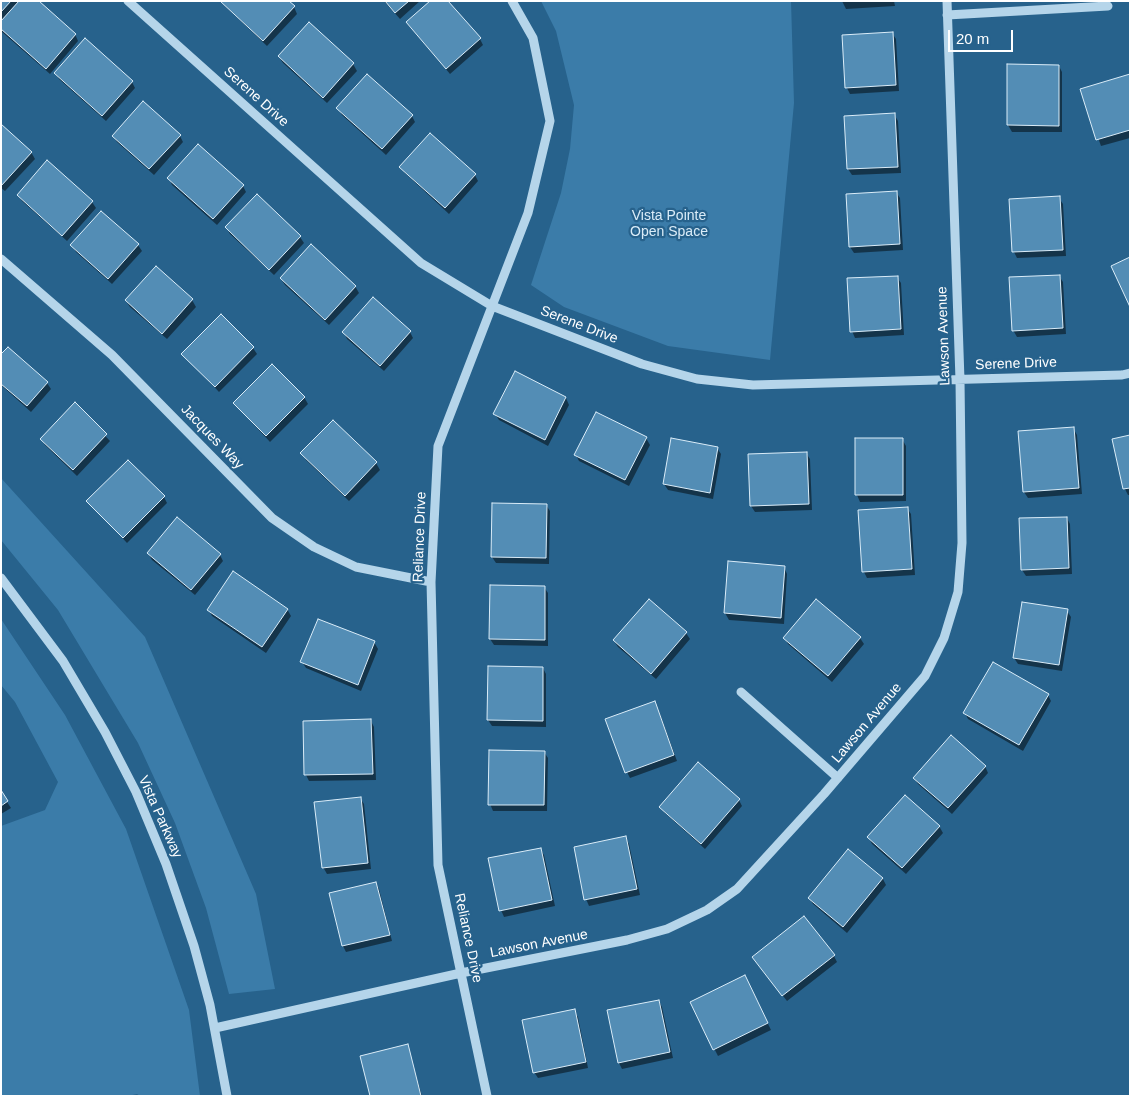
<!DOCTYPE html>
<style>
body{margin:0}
#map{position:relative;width:1131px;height:1097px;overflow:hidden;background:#27628c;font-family:Arial,sans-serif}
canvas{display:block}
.frame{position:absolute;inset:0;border:2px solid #fff;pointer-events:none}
.scale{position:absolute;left:948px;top:30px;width:65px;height:22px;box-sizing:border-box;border:2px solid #fff;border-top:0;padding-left:6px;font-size:15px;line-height:18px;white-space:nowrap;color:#fff;-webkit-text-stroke:4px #27628c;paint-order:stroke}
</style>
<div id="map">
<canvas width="1131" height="1097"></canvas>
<div class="frame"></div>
<div class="scale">20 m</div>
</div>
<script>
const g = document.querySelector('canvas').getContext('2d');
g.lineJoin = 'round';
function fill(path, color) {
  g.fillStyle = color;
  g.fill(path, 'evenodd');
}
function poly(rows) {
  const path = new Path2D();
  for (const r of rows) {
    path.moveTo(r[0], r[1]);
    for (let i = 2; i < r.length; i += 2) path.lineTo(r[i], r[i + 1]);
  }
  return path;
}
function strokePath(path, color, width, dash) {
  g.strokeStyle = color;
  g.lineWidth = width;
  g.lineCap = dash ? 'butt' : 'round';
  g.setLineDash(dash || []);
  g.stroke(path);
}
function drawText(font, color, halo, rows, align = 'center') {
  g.font = font + ' Arial,sans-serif';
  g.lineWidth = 4.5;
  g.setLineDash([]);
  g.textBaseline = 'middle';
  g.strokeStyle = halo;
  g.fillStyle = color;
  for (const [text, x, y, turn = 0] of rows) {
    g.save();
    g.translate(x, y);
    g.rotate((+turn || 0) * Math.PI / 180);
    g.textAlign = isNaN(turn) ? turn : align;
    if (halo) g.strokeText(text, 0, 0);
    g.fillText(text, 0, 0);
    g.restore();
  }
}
const green = poly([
 [541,1,791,1,794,103,770,360,668,346,564,307,531,285,561,193,570,149,574,105,556,31],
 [1,478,145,637,256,894,275,989,229,994,206,908,175,823,138,743,58,610,1,540],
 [1,619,65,715,126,829,189,1010,200,1096,140,1096,137,1094,128,1096,1,1096,1,826,45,810,58,782,15,702,1,685]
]);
const shadow = poly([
 [1,1,38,1,75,34,78,41,50,74,2,32],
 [220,1,294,7,297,14,267,46],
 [384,1,420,1,400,19],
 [842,1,894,1,895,6,846,9],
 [407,23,480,39,483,45,450,74],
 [309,24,353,64,357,71,327,103,283,63,279,57],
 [892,33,896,39,899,91,850,94,847,88],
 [1008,66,1059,66,1062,72,1062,132,1012,132,1008,125],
 [56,73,132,82,135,88,106,121,59,79],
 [1130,75,1130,138,1101,146,1081,90],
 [338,108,412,116,415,122,386,155,342,115],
 [894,114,898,121,901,173,852,175,848,169],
 [1,125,31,152,35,159,5,191,1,188],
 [113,136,180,136,183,142,154,175,117,142],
 [47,162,92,202,96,208,67,241,22,201,18,195],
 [401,167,475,175,478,181,449,214,405,173],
 [169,178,243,186,246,192,217,225,172,185],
 [896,192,900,198,903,250,854,253,850,247],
 [257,196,300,237,304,243,274,275,230,234,227,228],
 [1059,198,1063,204,1066,256,1017,258,1014,252,1011,200],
 [72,245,138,245,142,251,112,284,76,252],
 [156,267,192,300,196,307,167,339,130,307,126,301],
 [1059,276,1063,282,1066,334,1017,337,1013,330],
 [897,277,901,283,904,335,855,338,852,331],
 [281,279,355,286,359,293,329,325,285,285],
 [344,332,410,332,413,338,384,371,347,339],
 [8,348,47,383,51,389,31,412,1,385,1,356],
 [253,348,257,354,219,392,183,354],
 [516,373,566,398,569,405,548,446,499,420,495,414],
 [304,397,308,404,270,442,235,404],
 [75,404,110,441,77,476,45,445,41,439],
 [1073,428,1077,435,1082,494,1028,498,1024,492,1019,432],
 [1130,437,1130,495,1128,495,1125,489],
 [646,438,650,445,629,486,579,461,576,455],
 [856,439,902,439,906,446,906,501,860,502,857,495],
 [717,448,721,454,713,499,668,490,664,484],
 [302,453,376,463,380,470,349,501,306,460],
 [806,453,810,459,812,510,755,512,751,506,749,455],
 [164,497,167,503,127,543,88,501],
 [546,505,550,511,549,564,496,563,492,557],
 [907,508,911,514,915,575,867,578,864,572,859,511],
 [1067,518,1070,524,1072,574,1026,576,1022,570],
 [148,553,220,555,223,561,195,595,152,560],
 [729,563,784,567,787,574,784,624,729,620,725,613],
 [544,587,548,593,548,646,494,645,490,639],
 [649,601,686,633,690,639,656,679,618,647,614,641],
 [287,609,291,616,266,653,212,616,209,610],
 [1067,611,1071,617,1062,671,1018,664,1014,658],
 [785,638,860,638,864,644,832,682,788,644],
 [374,642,378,649,361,691,306,668,302,662],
 [543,668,546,674,546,727,492,726,488,720],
 [1048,695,1051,701,1023,751,968,719,965,713],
 [658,709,677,761,630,778,627,772],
 [371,721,374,727,376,780,309,781,306,775],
 [544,752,548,758,547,811,493,811,490,804],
 [985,766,988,773,952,814,918,784,914,778],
 [1,793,11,808,1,814],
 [360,798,364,804,371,869,327,874,323,867],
 [739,800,742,806,705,849,665,813,661,807],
 [939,826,943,833,906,874,872,844,869,838],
 [626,838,629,844,640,895,589,906,586,899],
 [540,849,544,855,555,906,504,917,501,910],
 [848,851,883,879,886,885,847,933,813,904,809,898],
 [376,883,379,889,392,941,346,952,343,946,330,894],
 [834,956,837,962,787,1001,757,963],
 [748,983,771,1030,718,1056,691,1003],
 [659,1001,662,1007,673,1058,622,1069,619,1063],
 [574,1011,578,1017,588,1068,538,1078,534,1072],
 [407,1045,422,1096,371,1096]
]);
const building = poly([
 [1,1,11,1,1,12,1,1],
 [19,1,39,1,76,34,46,69,1,29,1,21,19,1],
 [220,1,289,1,295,6,263,41,220,1],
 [385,1,409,1,395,13,385,1],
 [430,1,448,1,481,38,446,69,406,22,430,1],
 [309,22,354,63,323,98,278,56,309,22],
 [893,32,896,85,845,88,842,35,893,32],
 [85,38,133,81,102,116,54,73,85,38],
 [1007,64,1059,65,1059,126,1007,125,1007,64],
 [367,74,413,115,382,149,336,108,367,74],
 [1130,74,1130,130,1096,140,1080,89,1130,74],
 [143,101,181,135,149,169,112,136,143,101],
 [895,113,898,167,847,169,844,116,895,113],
 [1,124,32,152,1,186,1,124],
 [430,133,476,174,445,208,399,167,430,133],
 [198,144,244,185,213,219,167,178,198,144],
 [47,160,93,201,62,236,17,195,47,160],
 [897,191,900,244,849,247,846,194,897,191],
 [257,194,301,236,269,270,225,227,257,194],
 [1060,196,1063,250,1012,252,1009,199,1060,196],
 [101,211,139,244,108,279,70,245,101,211],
 [311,244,356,286,325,320,280,278,311,244],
 [1130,257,1130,307,1111,266,1130,257],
 [156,266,193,299,162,334,125,300,156,266],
 [1060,275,1063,328,1012,331,1009,277,1060,275],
 [898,276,901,329,850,332,847,278,898,276],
 [373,297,411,331,380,366,342,332,373,297],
 [221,314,254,347,215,387,181,354,221,314],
 [8,347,48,382,27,406,1,384,1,354,8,347],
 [272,364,305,397,266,436,233,403,272,364],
 [515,371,566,397,545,440,493,414,515,371],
 [75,402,107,434,73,470,40,439,75,402],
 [596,412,647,437,625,480,574,455,596,412],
 [333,420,377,462,345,496,300,453,333,420],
 [1074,427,1079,488,1023,492,1018,431,1074,427],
 [1130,435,1130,488,1123,489,1112,439,1130,435],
 [671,438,718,447,710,493,663,484,671,438],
 [855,438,903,438,903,495,855,495,855,438],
 [807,452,809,504,750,506,748,454,807,452],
 [128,460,165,496,123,538,86,501,128,460],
 [492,503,547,504,546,558,491,557,492,503],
 [908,507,912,569,862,572,858,510,908,507],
 [177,517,221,554,191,590,147,553,177,517],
 [1067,517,1069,568,1021,570,1019,518,1067,517],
 [728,561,785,566,781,618,724,613,728,561],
 [233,571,288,609,262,647,207,610,233,571],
 [490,585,545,586,545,640,489,639,490,585],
 [649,599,687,632,651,674,613,640,649,599],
 [816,599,861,637,828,676,783,638,816,599],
 [1022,602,1068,609,1059,665,1013,658,1022,602],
 [318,619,375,641,358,685,300,662,318,619],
 [993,662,1049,694,1019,745,963,713,993,662],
 [488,666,543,667,543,721,487,720,488,666],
 [655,701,674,755,625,773,605,719,655,701],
 [371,719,373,774,304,775,303,721,371,719],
 [951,735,986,766,948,808,913,778,951,735],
 [489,750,545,751,544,805,488,805,489,750],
 [698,762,740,799,701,844,659,807,698,762],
 [1,790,8,801,1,806,1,790],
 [905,795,940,826,902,868,867,837,905,795],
 [361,797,368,863,322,868,314,802,361,797],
 [626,836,637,889,584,900,574,847,626,836],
 [541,848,552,900,499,911,488,858,541,848],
 [848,849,883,878,843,927,808,898,848,849],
 [376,882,390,935,342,946,329,893,376,882],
 [804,916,835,955,782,996,752,957,804,916],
 [745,975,768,1023,713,1050,690,1002,745,975],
 [659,1000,670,1052,618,1063,607,1010,659,1000],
 [575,1009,586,1062,533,1073,522,1020,575,1009],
 [408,1044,421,1096,370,1096,360,1056,408,1044]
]);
const minor = poly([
 [128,1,421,263,492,306,642,364,697,379,753,385,1122,375,1130,373],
 [947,15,1108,6],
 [1,259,112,355,272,518,314,547,356,567,431,582],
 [1,578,63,661,105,732,136,792,166,864,194,946,210,1005,227,1096],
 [741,692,838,778],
 [215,1028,461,973,627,940,667,929,707,910,737,889,824,794,925,676,944,638,958,592,962,543,960,380,947,1],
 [487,1096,438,865,431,582,438,446,528,213,550,121,533,38,512,1]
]);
const streetNames = [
 ["Serene Drive",256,97,42],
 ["Serene Drive",579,325,21],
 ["Lawson Avenue",944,336,-92],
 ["Serene Drive",1016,364,-2],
 ["Jacques Way",212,437,46],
 ["Reliance Drive",420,537,-88],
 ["Lawson Avenue",867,723,-50],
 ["Vista Parkway",160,817,66],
 ["Reliance Drive",468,938,78],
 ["Lawson Avenue",539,944,-11]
];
const parkNames = [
 ["Vista Pointe",669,216],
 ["Open Space",669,232]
];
fill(green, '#3b7ca9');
fill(shadow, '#0007');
fill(building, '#538db5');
strokePath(building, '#daecf8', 1);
strokePath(minor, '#b5d5ea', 9);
drawText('14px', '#fff', '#27628c', streetNames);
drawText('14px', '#daecf8', '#27628c', parkNames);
</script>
